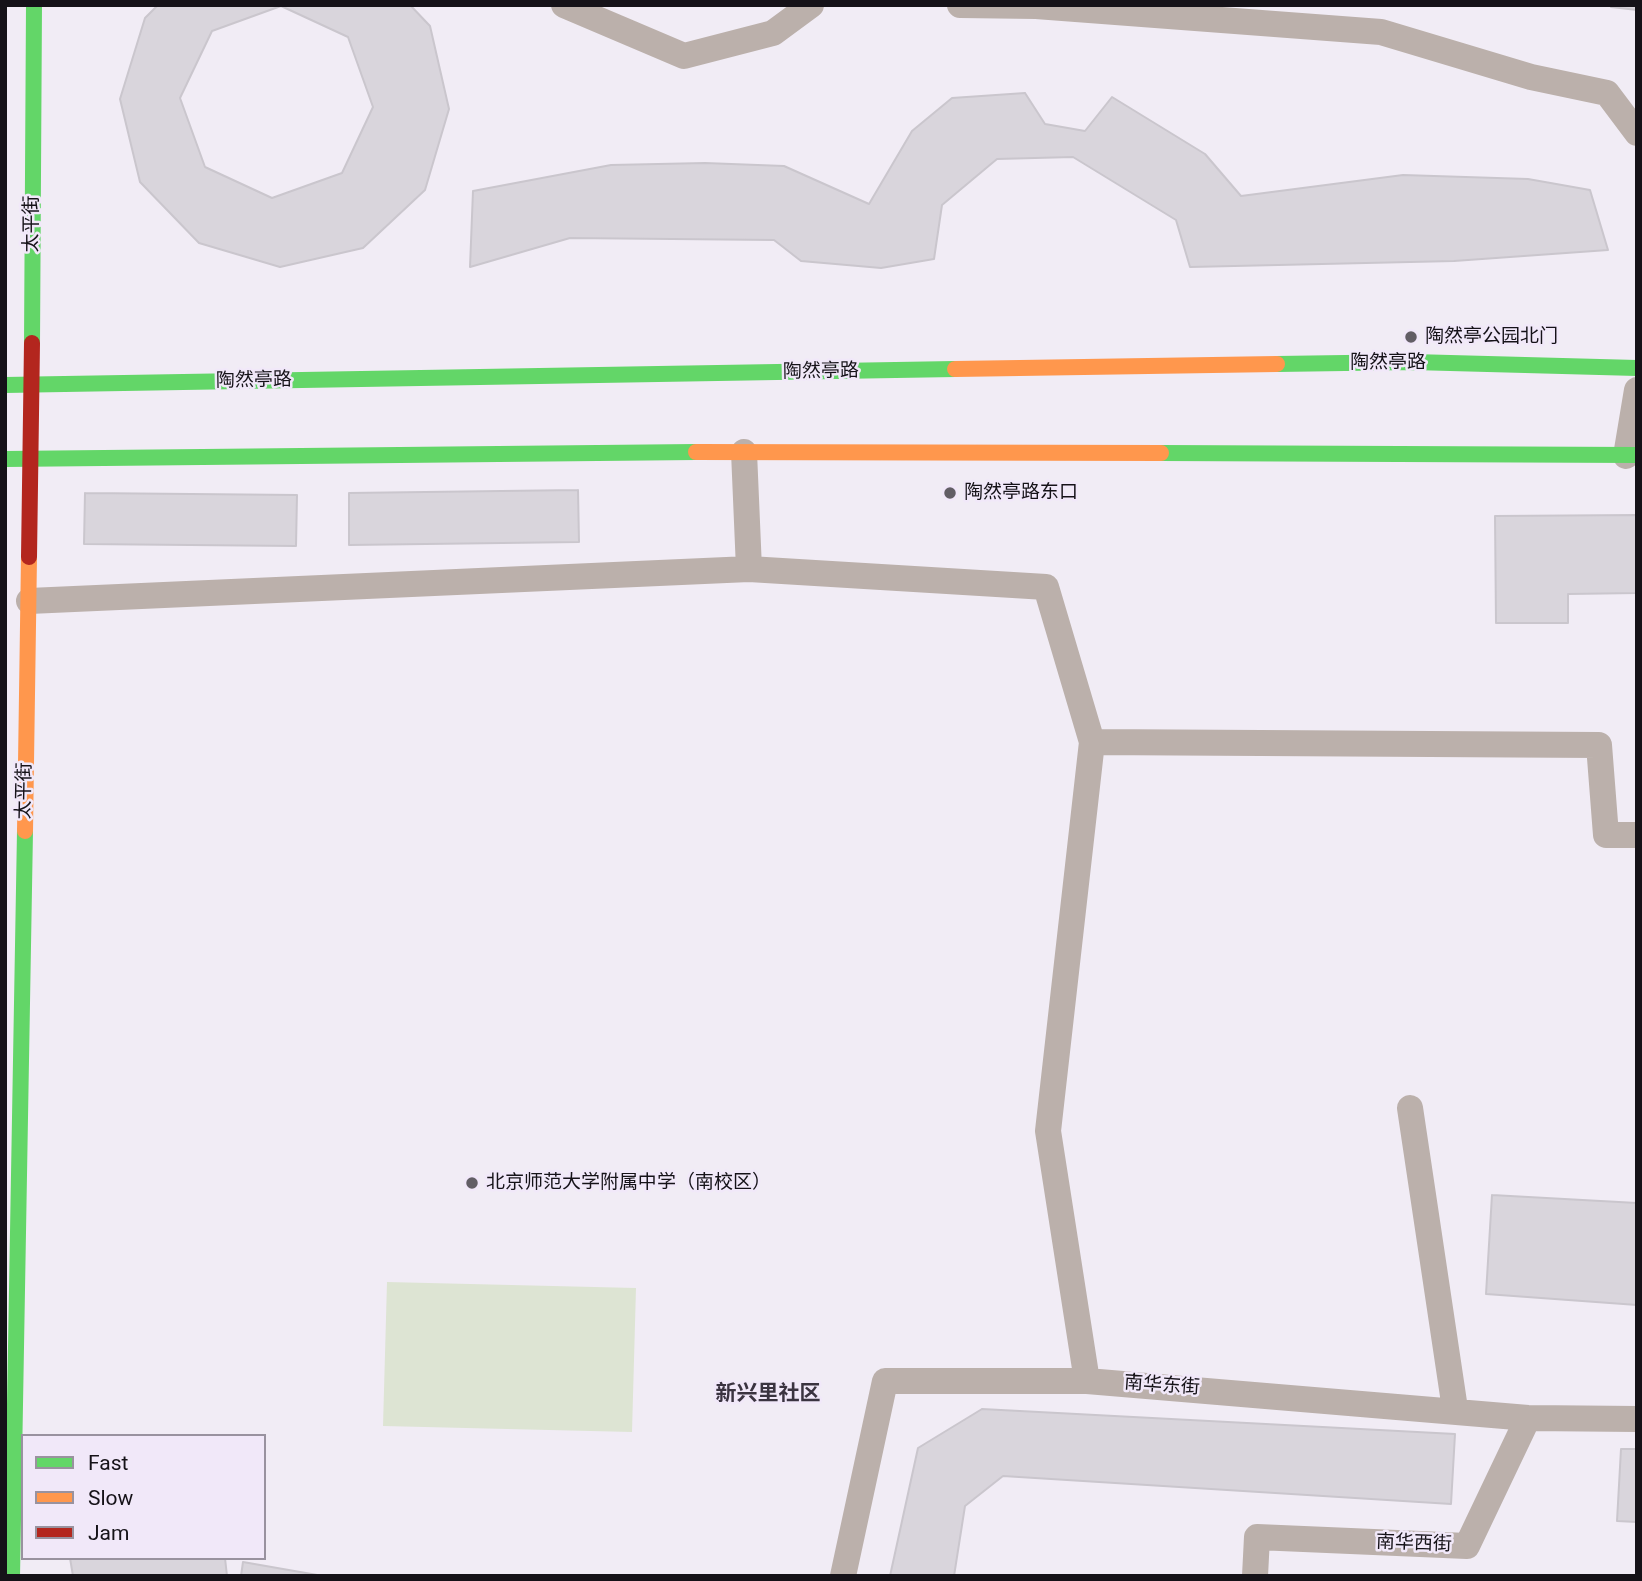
<!DOCTYPE html>
<meta charset="utf-8">
<style>
body{margin:0}
#map{position:relative;width:1642px;height:1581px;overflow:hidden;background:#f1ecf5;font-family:Roboto,sans-serif}
canvas{display:block}
.frame{position:absolute;inset:0;border:7px solid #151218;pointer-events:none}
.legend{position:absolute;left:21px;top:1434px;width:245px;height:126px;box-sizing:border-box;background:#f1e8f9;border:2px solid #99929f;margin:0;padding:9px 12px;list-style:none;font-size:21px;color:#151218}
.legend li{display:flex;align-items:center;gap:14px;height:35px}
.legend b{width:35px;border:2px solid #99929f}
</style>
<div id="map">
<canvas width="1642" height="1581"></canvas>
<div class="frame"></div>
<ul class="legend">
<li><b style="height:9px;background:#63d668"></b>Fast</li>
<li><b style="height:9px;background:#ff974d"></b>Slow</li>
<li><b style="height:9px;background:#b3261e"></b>Jam</li>
</ul>
</div>
<script>
const g = document.querySelector('canvas').getContext('2d');
g.lineJoin = 'round';
function fill(path, color) {
  g.fillStyle = color;
  g.fill(path, 'evenodd');
}
function poly(rows) {
  const path = new Path2D();
  for (const r of rows) {
    path.moveTo(r[0], r[1]);
    for (let i = 2; i < r.length; i += 2) path.lineTo(r[i], r[i + 1]);
  }
  return path;
}
function strokePath(path, color, width, dash) {
  g.strokeStyle = color;
  g.lineWidth = width;
  g.lineCap = dash ? 'butt' : 'round';
  g.setLineDash(dash || []);
  g.stroke(path);
}
function drawText(font, color, halo, rows, align = 'center') {
  g.font = font + ' Roboto,"Noto Sans SC",sans-serif';
  g.lineWidth = 5;
  g.setLineDash([]);
  g.textBaseline = 'middle';
  g.strokeStyle = halo;
  g.fillStyle = color;
  for (const [text, x, y, turn = 0] of rows) {
    g.save();
    g.translate(x, y);
    g.rotate((+turn || 0) * Math.PI / 180);
    g.textAlign = isNaN(turn) ? turn : align;
    if (halo) g.strokeText(text, 0, 0);
    g.fillText(text, 0, 0);
    g.restore();
  }
}
const green = poly([
 [387,1282,636,1288,632,1432,383,1426]
]);
const building = poly([
 [158,5,410,5,430,26,449,109,425,190,363,248,280,267,199,243,140,182,120,99,145,18,158,5],
 [281,6,348,37,373,107,342,173,272,198,205,167,180,98,212,31,281,6],
 [1611,5,1637,5,1637,10,1611,7,1611,5],
 [1025,93,1045,124,1085,131,1112,97,1205,154,1241,196,1403,175,1528,179,1590,190,1608,250,1454,261,1190,267,1176,220,1073,157,997,159,942,205,934,259,881,268,801,261,774,240,570,238,470,267,473,191,611,165,705,163,784,166,869,204,912,131,952,98,1025,93],
 [578,490,579,542,349,545,349,493,578,490],
 [85,493,297,495,296,546,84,544,85,493],
 [1637,515,1637,593,1568,594,1568,623,1496,623,1495,516,1637,515],
 [1492,1195,1637,1203,1637,1305,1486,1294,1492,1195],
 [982,1409,1455,1434,1451,1504,1003,1476,965,1506,954,1576,890,1576,918,1448,982,1409],
 [1621,1449,1637,1449,1637,1522,1617,1521,1621,1449],
 [70,1558,225,1558,227,1576,73,1576,70,1558],
 [243,1562,323,1576,241,1576,243,1562]
]);
const street = poly([
 [564,5,684,56,773,33,811,5],
 [960,5,1036,6,1381,32,1531,77,1607,93,1637,133],
 [744,452,749,569],
 [1626,456,1637,390],
 [29,601,749,569,1046,587,1092,742,1048,1131,1087,1381],
 [1092,742,1599,745,1606,835,1637,835],
 [1410,1108,1455,1409],
 [843,1576,885,1381,1087,1381,1528,1418,1637,1419],
 [1255,1576,1257,1537,1467,1546,1528,1418]
]);
const fast = poly([
 [32,343,34,5],
 [1277,364,1413,362,1637,368],
 [5,385,955,369],
 [1161,453,1637,455],
 [5,459,696,452],
 [12,1576,25,831]
]);
const slow = poly([
 [955,369,1277,364],
 [696,452,1161,453],
 [25,831,29,557]
]);
const jam = poly([
 [29,557,32,343]
]);
const markers = [
 [1411,337,7,"#625e65"],
 [950,493,7,"#625e65"],
 [472,1183,7,"#625e65"]
];
const streetNames = [
 ["太平街",32,224,-90],
 ["陶然亭路",1388,363],
 ["陶然亭路",821,372,-1],
 ["陶然亭路",254,381,-1],
 ["太平街",25,791,-89],
 ["南华东街",1162,1386,4],
 ["南华西街",1414,1544,2]
];
const poiNames = [
 ["陶然亭公园北门",1425,337],
 ["陶然亭路东口",964,493],
 ["北京师范大学附属中学（南校区）",486,1183]
];
const neighbourhoodNames = [
 ["新兴里社区",768,1395]
];
fill(green, '#dde4d3');
fill(building, '#d9d5dc');
strokePath(building, '#cac6cd', 2);
strokePath(street, '#bbb0ab', 26);
strokePath(fast, '#63d668', 16);
strokePath(slow, '#ff974d', 16);
strokePath(jam, '#b3261e', 16);
for (const [x, y, r, color] of markers) {
  const dot = new Path2D();
  dot.arc(x, y, r, 0, 2 * Math.PI);
  g.fillStyle = color;
  g.fill(dot);
  strokePath(dot, '#f1e8f9', 2.5);
}
drawText('19px', '#151218', '#f1e8f9', streetNames);
drawText('19px', '#151218', '#f1e8f9', poiNames, 'left');
drawText('bold 21px', '#3a3340', '#f1e8f9', neighbourhoodNames);
</script>
